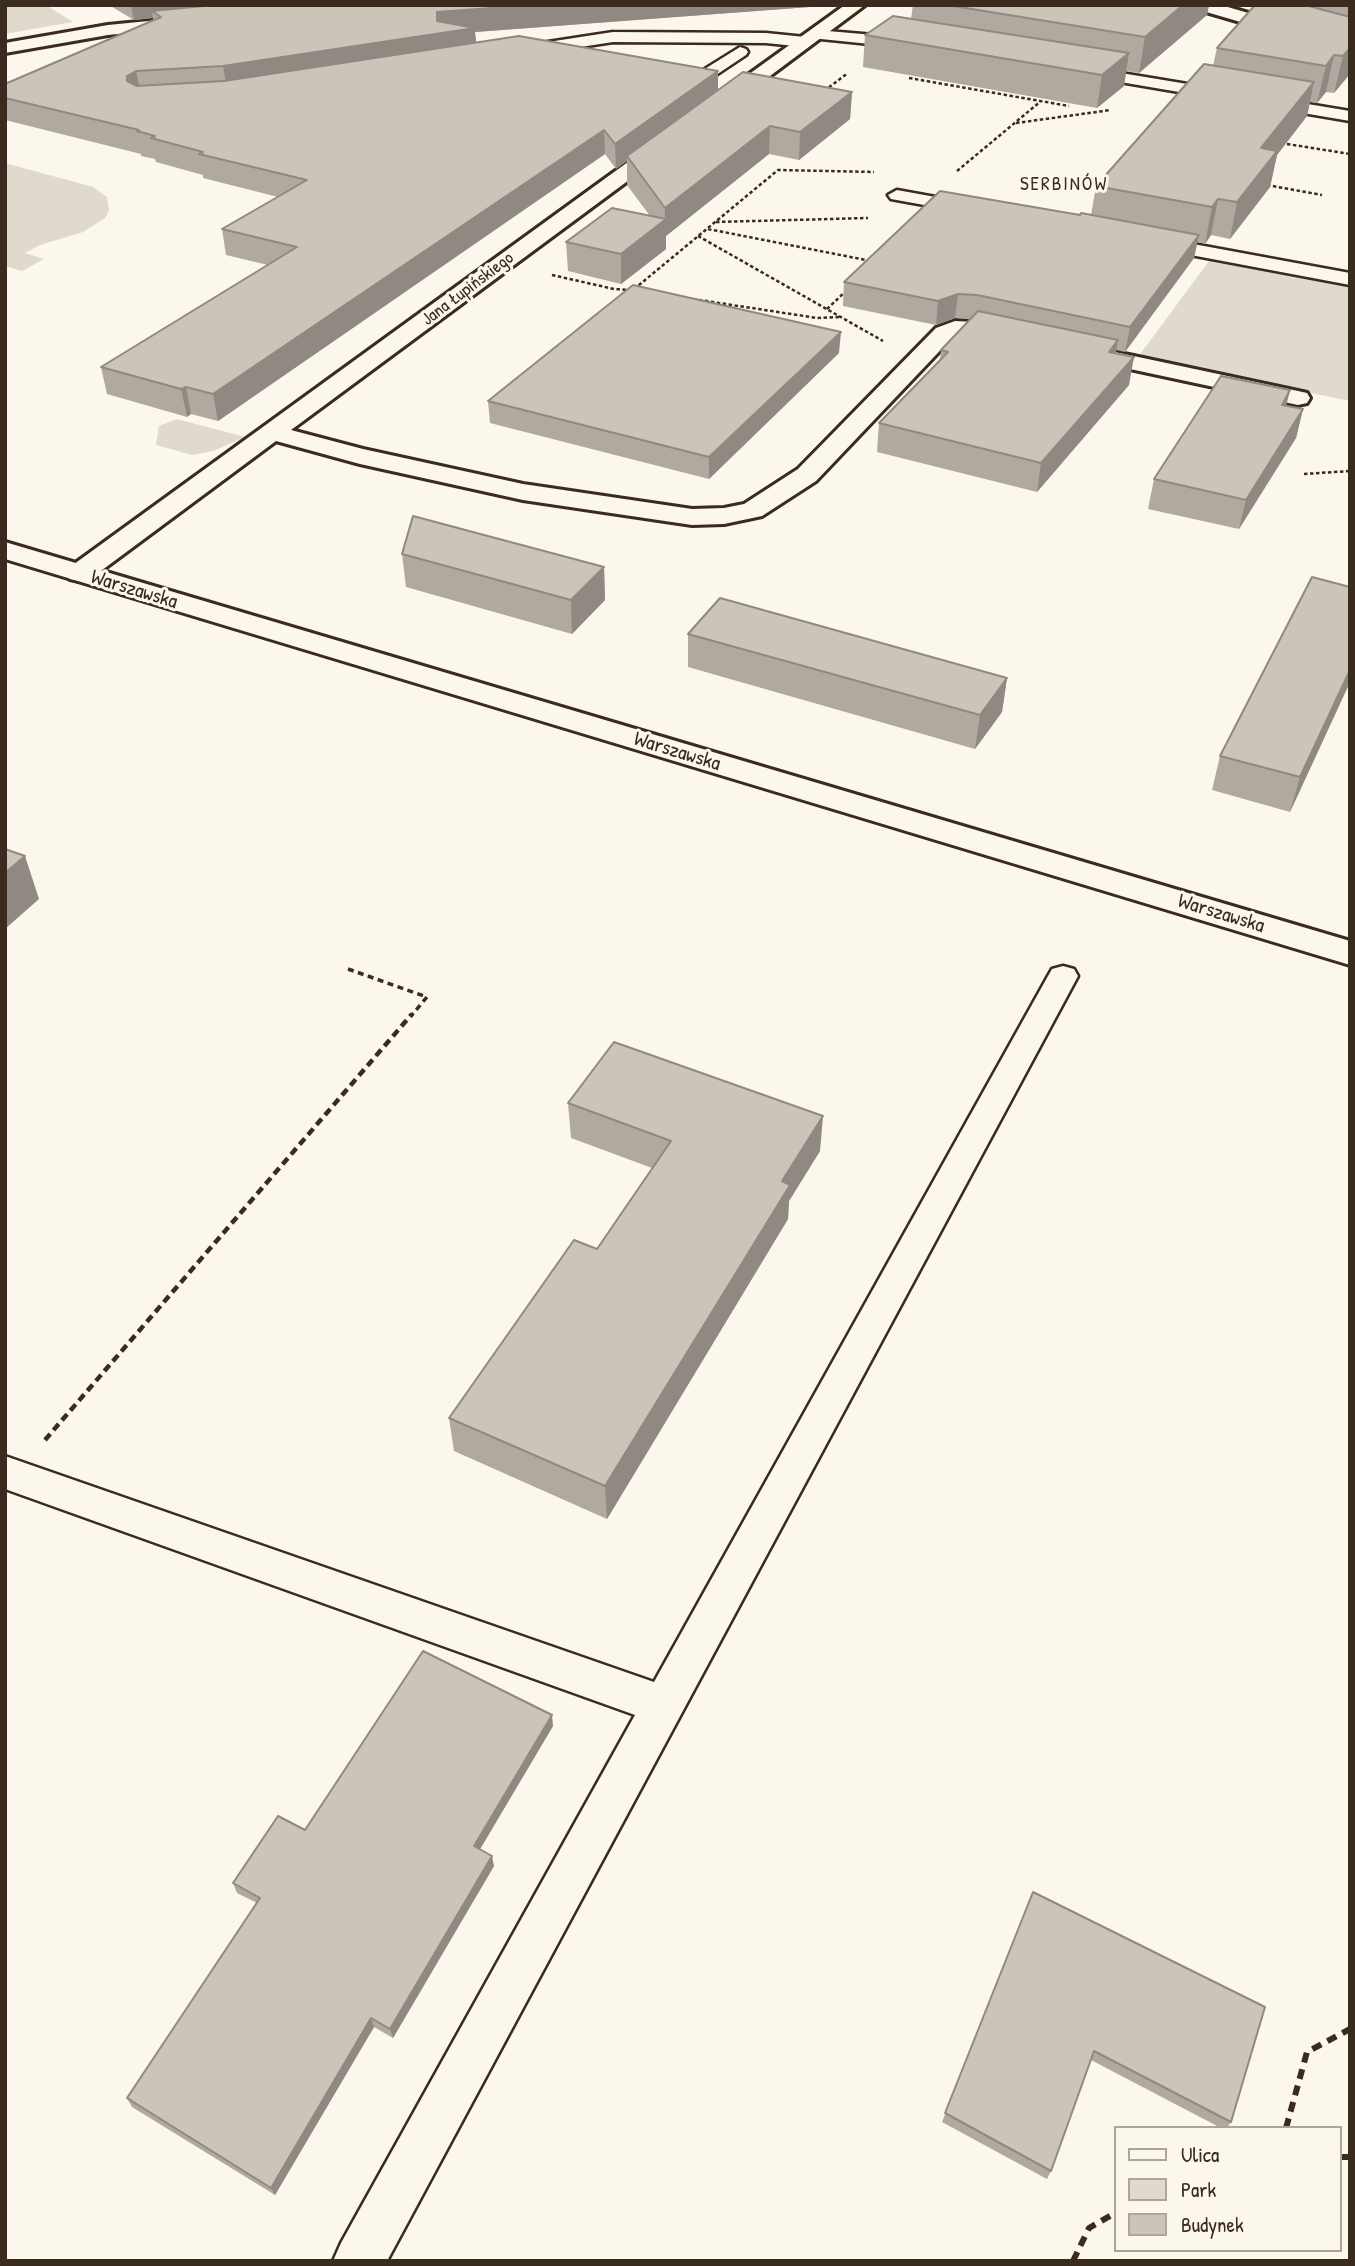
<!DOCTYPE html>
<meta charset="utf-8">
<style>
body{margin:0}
#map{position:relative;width:1355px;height:2266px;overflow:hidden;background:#fbf7ec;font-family:"Patrick Hand",sans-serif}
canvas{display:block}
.frame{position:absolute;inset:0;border:7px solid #3b2a1e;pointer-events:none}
.legend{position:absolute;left:1114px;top:2126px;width:228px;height:126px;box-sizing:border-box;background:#fbf7ec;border:2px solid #aea59a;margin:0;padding:9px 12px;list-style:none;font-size:21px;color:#3b2a1e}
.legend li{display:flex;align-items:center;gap:14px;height:35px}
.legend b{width:35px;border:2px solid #aea59a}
</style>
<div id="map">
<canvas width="1355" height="2266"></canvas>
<div class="frame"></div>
<ul class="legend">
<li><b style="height:9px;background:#fbf7ec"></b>Ulica</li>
<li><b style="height:19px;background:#dfd9ce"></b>Park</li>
<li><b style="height:19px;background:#ccc4b9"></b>Budynek</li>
</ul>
</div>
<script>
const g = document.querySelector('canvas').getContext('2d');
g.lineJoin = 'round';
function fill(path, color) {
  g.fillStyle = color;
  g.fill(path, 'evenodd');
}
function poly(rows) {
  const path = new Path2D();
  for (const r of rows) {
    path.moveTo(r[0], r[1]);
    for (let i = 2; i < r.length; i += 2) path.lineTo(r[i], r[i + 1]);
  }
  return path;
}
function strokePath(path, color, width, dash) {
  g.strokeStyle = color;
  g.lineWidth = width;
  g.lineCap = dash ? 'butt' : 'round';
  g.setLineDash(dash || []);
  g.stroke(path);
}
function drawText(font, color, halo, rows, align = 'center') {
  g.font = font + ' "Patrick Hand",sans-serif';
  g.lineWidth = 6;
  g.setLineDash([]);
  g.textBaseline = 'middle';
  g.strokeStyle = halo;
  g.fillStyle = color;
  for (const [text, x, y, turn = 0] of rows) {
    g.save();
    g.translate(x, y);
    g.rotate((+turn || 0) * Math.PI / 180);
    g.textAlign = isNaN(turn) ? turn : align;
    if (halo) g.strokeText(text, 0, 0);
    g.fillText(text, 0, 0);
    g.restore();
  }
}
const green = poly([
 [5,5,46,5,73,22,5,34],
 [5,163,93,187,107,197,109,210,105,218,83,232,40,245,25,253,44,259,22,271,5,266],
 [1212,257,1350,283,1350,401,1138,357],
 [177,419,245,437,213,451,192,455,156,445,159,426]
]);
const pathFar3 = poly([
 [909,78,1069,106],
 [824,91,848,73],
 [1016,123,1111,110],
 [1281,143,1350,154],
 [957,171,1041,101],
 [1267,185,1322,195],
 [716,222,868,218],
 [708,229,871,261],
 [698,236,883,341],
 [552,275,614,289,633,290,778,170,874,172],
 [693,299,817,318,840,317],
 [827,309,847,290],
 [1304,474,1350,471]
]);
const pathFar2 = poly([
 [348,969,427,997,411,1016]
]);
const pathFar1 = poly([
 [45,1440,412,1014]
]);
const path = poly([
 [1286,2128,1307,2052,1350,2029],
 [1339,2157,1350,2157],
 [1073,2261,1089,2228,1115,2213]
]);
const lane = poly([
 [816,30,909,38,917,43,909,48,811,38,808,35,816,30],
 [613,32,766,33,805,37,813,42,805,47,766,43,613,42,522,56,514,51,522,46,613,32],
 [740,47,746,49,748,52,746,55,704,83,671,80,663,75,671,70,695,75,740,47],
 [1079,66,1350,111,1350,121,1073,74,1071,71,1073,68,1079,66],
 [897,190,974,204,983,209,974,214,891,199,888,195,897,190],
 [1150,236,1350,273,1350,285,1143,246,1141,242,1150,236],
 [1063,966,1074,969,1078,976,387,2261,333,2261,341,2243,635,1715,5,1489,5,1456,654,1682,1048,976,1052,969,1063,966]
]);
const street = poly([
 [845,5,865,5,723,111,709,111,706,107,709,103,845,5],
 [1194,5,1221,5,1350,43,1350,54,1196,9,1194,5],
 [189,17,198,22,195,26,108,35,5,53,5,43,108,25,189,17],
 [668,136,675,138,678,142,675,146,291,430,363,449,523,484,692,509,724,508,744,504,798,469,936,328,955,321,974,322,1020,332,1024,337,1020,342,1012,344,974,336,958,335,952,338,816,481,762,516,724,524,692,525,523,500,360,464,276,441,90,579,80,581,70,579,66,573,70,567,661,138,668,136],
 [1082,345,1298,391,1307,393,1310,398,1307,403,1298,405,1074,357,1070,352,1074,347,1082,345]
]);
const primary = poly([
 [5,542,1350,941,1350,965,5,559,5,542]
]);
const wall = poly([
 [109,5,823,5,823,6,475,32,476,42,718,91,852,92,850,119,799,160,769,154,666,236,666,249,621,284,568,271,566,242,650,216,627,185,627,161,616,169,605,154,218,421,191,414,187,417,107,394,101,367,268,265,226,255,222,229,278,197,203,178,203,175,156,162,155,159,141,156,141,154,5,120,5,84,153,20,153,18,134,20],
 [913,5,1209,5,1207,15,1139,73,1126,71,1124,86,1097,108,863,67,865,35,911,19],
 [1255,5,1350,5,1350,75,1349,75,1334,93,1326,92,1317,103,1310,102,1307,116,1277,155,1270,187,1230,239,1211,235,1205,244,1197,242,1194,258,1125,352,1116,350,1115,353,1129,385,1037,492,877,452,879,423,940,360,941,350,970,319,955,318,936,325,843,306,844,282,1080,215,1091,215,1096,186,1213,66,1217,48],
 [839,353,709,479,490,423,488,401],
 [1287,406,1303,409,1296,438,1239,529,1148,509,1154,479],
 [402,554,604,567,605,600,572,634,406,587],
 [1350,587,1350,682,1290,812,1212,790,1220,756],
 [688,634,1007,678,1002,712,975,749,688,667],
 [568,1103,820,1151,789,1201,788,1219,607,1519,454,1451,449,1418,597,1249,652,1168,571,1138],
 [553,1726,480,1849,494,1866,393,2038,374,2027,275,2195,132,2107,127,2098,257,1903,237,1893,233,1883,305,1830],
 [1033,1892,1231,2122,1227,2128,1221,2128,1091,2060,1051,2171,1047,2179,942,2122]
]);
const shadedWall = poly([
 [131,5,259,5,161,17,152,11,153,18,134,20],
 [532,5,823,5,823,6,475,32,477,51,227,89,223,66,437,21,437,12],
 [1183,5,1209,5,1207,15,1139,73,1145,37],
 [1350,48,1350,70,1349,75,1334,93,1343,56],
 [1129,53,1124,86,1097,108,1102,75],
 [1334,55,1326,92,1317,103,1326,66],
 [136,71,141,94,127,81,127,76],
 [718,71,718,95,627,156,627,161,616,169,615,144],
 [1314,82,1307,116,1277,155,1270,187,1230,239,1237,202,1261,148],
 [852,92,850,119,799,160,800,132],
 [770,126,769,154,666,236,666,249,621,284,621,254,665,220,665,208],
 [604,130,605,154,218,421,213,394],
 [1218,199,1211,235,1205,244,1212,207],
 [1199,235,1194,258,1125,352,1130,327],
 [958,294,955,318,936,325,938,301],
 [841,332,839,353,709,479,709,457],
 [1118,340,1113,368,1109,352],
 [1134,357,1129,385,1037,492,1041,463],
 [186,387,191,414,187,417,181,389],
 [1290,390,1283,419,1282,405],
 [1303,409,1296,438,1239,529,1246,500],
 [604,567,605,600,572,634,571,600],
 [1350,670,1350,682,1290,812,1300,777],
 [1007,678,1002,712,975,749,980,715],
 [25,856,39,899,5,929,5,873],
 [823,1116,820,1151,789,1201,788,1219,607,1519,605,1486,782,1181],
 [552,1715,553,1726,476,1856,474,1846],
 [492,1856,494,1866,393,2038,390,2029],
 [371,2018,374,2027,275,2195,271,2188]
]);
const building = poly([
 [214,5,532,5,437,12,437,21,475,28,223,66,136,71,127,76,127,81,137,86,224,81,519,36,718,71,615,144,604,130,213,394,186,387,181,389,101,367,297,247,222,229,307,180,199,154,203,152,151,138,155,136,137,131,139,130,5,98,5,84,161,17,152,11,214,5],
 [947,5,1183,5,1145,37,947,5],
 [1255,5,1305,5,1350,17,1350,48,1343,56,1334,55,1326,66,1217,48,1255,5],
 [893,16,1129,53,1102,75,865,35,893,16],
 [1204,64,1314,82,1261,148,1277,151,1237,202,1218,199,1212,207,1096,186,1204,64],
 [743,72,852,92,800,132,770,126,665,208,627,156,743,72],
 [940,191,1080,215,1081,213,1199,235,1130,327,977,295,958,294,938,301,844,282,940,191],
 [612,208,666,219,621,254,566,242,612,208],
 [633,285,841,332,709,457,488,401,633,285],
 [978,311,1118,340,1109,352,1134,357,1041,463,879,423,948,352,941,350,978,311],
 [1221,376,1290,390,1282,405,1303,409,1246,500,1154,479,1221,376],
 [413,516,604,567,571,600,402,554,413,516],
 [1312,577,1350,587,1350,670,1300,777,1220,756,1312,577],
 [720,598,1007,678,980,715,688,634,720,598],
 [5,849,25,856,5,873,5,849],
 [614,1042,823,1116,782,1181,790,1185,605,1486,449,1418,574,1240,597,1249,671,1141,568,1103,614,1042],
 [423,1651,552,1715,474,1846,492,1856,390,2029,371,2018,271,2188,127,2098,260,1898,233,1883,278,1816,305,1830,423,1651],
 [1033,1892,1265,2007,1231,2122,1094,2051,1051,2171,945,2113,1033,1892]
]);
const farStreetnames = [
 ["Jana Łupińskiego",468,289,-37]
];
const farNeighbourhoodnames = [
 ["SERBINÓW",1064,185]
];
const streetNames = [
 ["Warszawska",134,590,17],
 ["Warszawska",677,752,17],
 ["Warszawska",1221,914,17]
];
fill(green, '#dfd9ce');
strokePath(lane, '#3b2a1e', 5);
strokePath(street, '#3b2a1e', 6);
strokePath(primary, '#3b2a1e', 6);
strokePath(pathFar3, '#3b2a1e', 2.5, [3.5, 2.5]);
strokePath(pathFar2, '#3b2a1e', 3.5, [6, 4.5]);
strokePath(pathFar1, '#3b2a1e', 4.5, [8, 5]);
strokePath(path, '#3b2a1e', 6, [10, 7]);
fill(lane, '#fbf7ec');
fill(street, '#fbf7ec');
fill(primary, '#fbf7ec');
fill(wall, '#afa99f');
fill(shadedWall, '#8f8982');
fill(building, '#ccc4b9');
strokePath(building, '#8f8982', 2);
drawText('18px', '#3b2a1e', '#fbf7ec', farStreetnames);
g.letterSpacing = '2px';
drawText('19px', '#3b2a1e', '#fbf7ec', farNeighbourhoodnames);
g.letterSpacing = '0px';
drawText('21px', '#3b2a1e', '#fbf7ec', streetNames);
</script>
